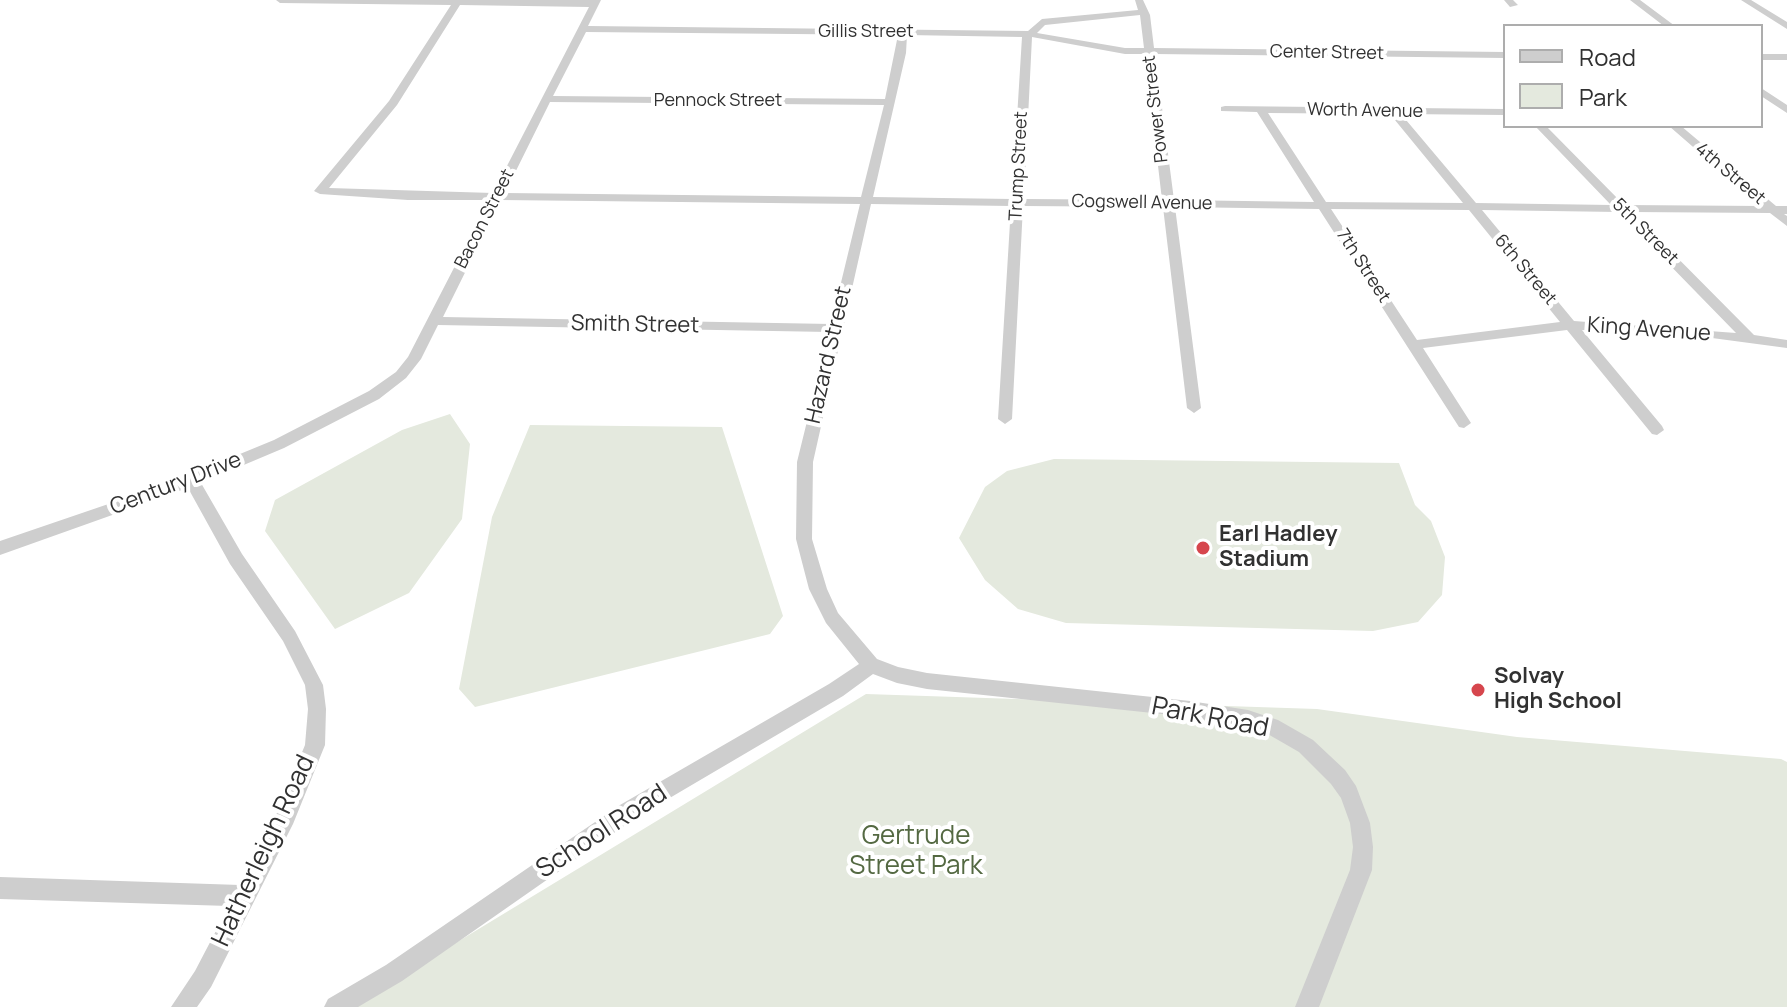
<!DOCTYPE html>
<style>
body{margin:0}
#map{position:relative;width:1787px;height:1007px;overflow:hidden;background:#fff;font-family:Manrope,sans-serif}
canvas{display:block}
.legend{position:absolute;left:1503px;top:24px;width:260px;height:104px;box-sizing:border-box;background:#fff;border:2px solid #adadad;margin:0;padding:10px 14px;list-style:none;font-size:24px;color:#313131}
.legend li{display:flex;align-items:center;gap:16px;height:40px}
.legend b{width:40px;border:2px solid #adadad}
</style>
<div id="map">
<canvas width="1787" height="1007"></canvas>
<ul class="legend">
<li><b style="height:10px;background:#cecece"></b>Road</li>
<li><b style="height:22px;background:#e4e9de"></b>Park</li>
</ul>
</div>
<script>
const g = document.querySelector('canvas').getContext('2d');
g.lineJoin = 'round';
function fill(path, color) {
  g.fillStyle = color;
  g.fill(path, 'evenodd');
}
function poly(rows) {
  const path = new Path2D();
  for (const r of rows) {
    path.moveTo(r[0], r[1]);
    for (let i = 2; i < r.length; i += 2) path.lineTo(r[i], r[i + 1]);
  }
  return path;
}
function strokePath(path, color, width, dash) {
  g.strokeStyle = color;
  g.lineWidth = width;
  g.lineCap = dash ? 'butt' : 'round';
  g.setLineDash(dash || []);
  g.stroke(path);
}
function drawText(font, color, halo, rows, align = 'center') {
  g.font = font + ' Manrope,sans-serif';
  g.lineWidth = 8;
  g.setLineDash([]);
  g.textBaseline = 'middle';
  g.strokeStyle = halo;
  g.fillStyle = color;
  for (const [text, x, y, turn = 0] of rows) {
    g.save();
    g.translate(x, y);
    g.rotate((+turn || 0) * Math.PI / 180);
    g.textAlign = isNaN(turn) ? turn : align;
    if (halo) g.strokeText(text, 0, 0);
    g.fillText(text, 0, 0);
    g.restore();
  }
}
const green = poly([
 [450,414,470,444,462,519,409,593,335,629,265,531,275,500,402,430],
 [530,425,722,427,783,616,770,634,475,707,459,689,492,517],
 [1054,459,1399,463,1415,505,1431,521,1445,557,1442,595,1418,622,1373,631,1066,623,1018,609,985,580,959,538,985,487,1007,471],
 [866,694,1317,709,1517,737,1781,759,1787,762,1787,1007,350,1007]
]);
const minor = poly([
 [276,0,601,0,588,26,1028,31,1042,19,1138,10,1135,0,1143,0,1150,15,1154,48,1505,52,1505,58,1155,54,1174,200,1314,202,1257,112,1221,111,1221,107,1225,106,1505,109,1505,115,1401,114,1476,203,1611,205,1535,126,1546,126,1624,205,1761,206,1669,126,1681,126,1776,206,1787,206,1787,214,1784,214,1787,216,1787,226,1770,213,1632,212,1754,335,1787,340,1787,348,1712,338,1582,330,1662,426,1664,430,1657,435,1652,434,1567,330,1423,348,1471,423,1464,428,1459,427,1319,209,1175,207,1201,408,1194,413,1187,408,1163,207,1023,206,1012,419,1005,424,998,419,1011,206,871,204,813,462,812,539,827,589,838,613,877,659,898,667,927,673,1190,701,1248,710,1278,720,1313,740,1345,770,1356,786,1370,823,1373,847,1372,870,1319,1007,1295,1007,1350,870,1353,847,1350,823,1341,798,1331,784,1299,752,1266,733,1248,728,1190,717,927,689,897,683,873,674,843,696,634,819,402,981,358,1007,324,1007,328,999,386,965,620,805,829,684,859,664,826,623,809,589,796,539,797,462,829,332,438,325,421,359,406,378,379,399,284,448,201,483,242,554,295,631,323,685,326,709,325,745,293,824,211,987,197,1007,171,1007,195,971,229,906,0,899,0,877,240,885,278,811,305,745,308,709,305,685,283,641,230,564,188,488,0,555,0,541,167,484,274,440,369,391,396,372,408,357,489,200,408,200,320,194,314,191,389,101,451,5,280,3,276,0],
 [460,5,589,7,493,193,329,188,397,105,460,5],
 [1140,15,1144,48,1125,48,1037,33,1045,25,1140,15],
 [586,32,898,35,885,99,553,96,586,32],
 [907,35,1022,37,1012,199,873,197,906,53,907,35],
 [1032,37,1125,54,1145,54,1162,200,1024,199,1032,37],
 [550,102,884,105,861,197,505,193,550,102],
 [1268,113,1390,114,1463,203,1326,202,1268,113],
 [501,200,860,204,831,324,443,317,501,200],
 [1331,209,1469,210,1560,322,1417,340,1331,209],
 [1482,210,1618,212,1736,333,1574,321,1482,210],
 [1504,0,1513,0,1518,5,1510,7,1504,0],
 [1630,0,1640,0,1675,26,1664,26,1630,0],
 [1741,0,1751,0,1787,22,1787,29,1741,0],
 [1761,54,1787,54,1787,60,1761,60,1761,54],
 [1761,88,1787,105,1787,113,1761,96,1761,88]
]);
const markers = [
 [1203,548,8,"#d6464d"],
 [1478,690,8,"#d6464d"]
];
const farStreetnames = [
 ["Gillis Street",866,32],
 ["Center Street",1327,53,1],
 ["Pennock Street",718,101],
 ["Power Street",1156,109,-97],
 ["Worth Avenue",1365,111,1],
 ["Trump Street",1019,166,-87],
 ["4th Street",1730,174,40],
 ["Cogswell Avenue",1142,203,1],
 ["Bacon Street",485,219,-63],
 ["5th Street",1645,232,45],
 ["7th Street",1363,266,57],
 ["6th Street",1525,270,50]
];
const streetNames = [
 ["Smith Street",635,325,1],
 ["King Avenue",1649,330,4],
 ["Hazard Street",829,355,-77],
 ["Century Drive",176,484,-21]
];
const poiNames = [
 ["Earl Hadley",1219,535],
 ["Stadium",1219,560],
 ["Solvay",1494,677],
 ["High School",1494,702]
];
const nearStreetnames = [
 ["Park Road",1210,718,11],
 ["School Road",602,832,-33],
 ["Hatherleigh Road",264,851,-65]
];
const nearParknames = [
 ["Gertrude",916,837],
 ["Street Park",916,867]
];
fill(green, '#e4e9de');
fill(minor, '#cecece');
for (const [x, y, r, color] of markers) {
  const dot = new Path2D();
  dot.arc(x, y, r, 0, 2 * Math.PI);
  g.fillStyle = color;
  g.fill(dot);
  strokePath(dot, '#fff', 3);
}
drawText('18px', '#313131', '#fff', farStreetnames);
drawText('22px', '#313131', '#fff', streetNames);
drawText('bold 22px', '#313131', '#fff', poiNames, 'left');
drawText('26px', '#313131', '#fff', nearStreetnames);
drawText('26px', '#546942', '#fff', nearParknames);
</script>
